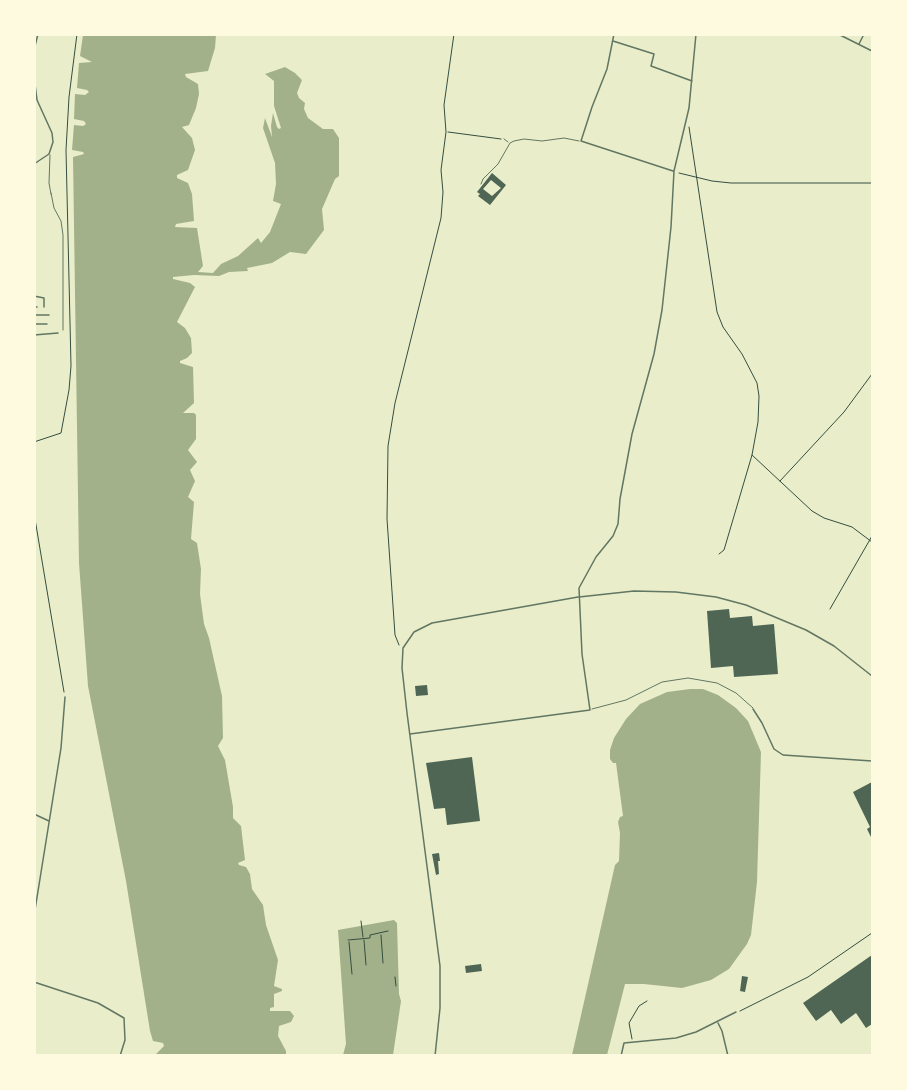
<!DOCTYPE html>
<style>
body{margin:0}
#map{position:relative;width:907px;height:1090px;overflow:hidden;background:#e9edc9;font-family:"Fira Sans",sans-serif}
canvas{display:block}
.frame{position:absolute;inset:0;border:36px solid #fefae0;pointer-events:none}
</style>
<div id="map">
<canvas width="907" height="1090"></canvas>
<div class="frame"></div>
</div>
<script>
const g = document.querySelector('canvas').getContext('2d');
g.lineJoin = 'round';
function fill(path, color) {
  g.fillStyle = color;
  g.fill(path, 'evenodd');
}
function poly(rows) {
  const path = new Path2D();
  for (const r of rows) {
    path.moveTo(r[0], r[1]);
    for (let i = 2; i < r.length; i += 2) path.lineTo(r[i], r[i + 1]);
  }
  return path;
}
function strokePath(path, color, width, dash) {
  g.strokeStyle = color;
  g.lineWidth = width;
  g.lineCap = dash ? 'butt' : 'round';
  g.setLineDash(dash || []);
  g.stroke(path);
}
const water = poly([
 [83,35,216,35,215,48,208,71,185,74,186,77,198,84,199,94,196,108,189,125,182,127,192,138,195,150,188,170,177,175,177,178,188,183,192,194,194,221,176,224,175,227,197,228,203,266,198,272,213,273,221,264,238,256,258,238,261,243,270,232,281,204,273,201,276,184,275,163,263,128,265,118,272,137,271,126,273,113,277,127,279,129,281,128,274,106,274,81,265,74,285,67,295,73,302,80,297,93,299,98,305,103,304,109,308,118,323,129,333,129,339,138,339,176,335,179,322,209,324,230,306,254,290,252,272,263,247,268,248,271,229,272,219,276,194,275,173,277,173,279,190,283,195,287,177,322,185,328,191,338,192,353,187,358,180,361,180,363,193,367,194,403,183,413,194,413,196,415,196,439,188,450,197,462,190,470,195,481,188,497,194,502,191,539,197,543,201,569,200,594,204,624,209,638,222,696,223,738,218,746,225,760,233,807,233,818,241,826,245,860,238,863,239,865,246,867,250,874,252,889,263,905,266,925,278,960,274,986,282,989,282,991,274,994,274,1007,270,1008,270,1011,290,1011,294,1016,291,1022,279,1026,278,1036,286,1051,286,1055,155,1055,164,1046,163,1043,153,1041,150,1031,126,881,88,686,79,563,73,157,84,154,83,152,72,150,74,125,83,126,86,124,84,121,74,119,75,94,85,95,89,92,87,90,77,88,79,63,92,62,80,56],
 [690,689,703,689,718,695,736,708,748,721,761,752,757,882,751,935,747,944,729,969,711,980,682,988,644,984,625,984,607,1055,572,1055,615,865,619,861,620,833,618,822,620,817,623,816,616,763,613,763,610,759,610,750,614,738,626,719,640,704,667,692],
 [394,920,397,923,399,994,401,1001,393,1055,343,1055,346,1044,338,930]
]);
const building = poly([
 [492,173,506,185,490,205,478,196,480,194,477,192],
 [491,180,501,188,492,196,483,189],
 [729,609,730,618,752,616,753,626,774,624,778,674,734,677,733,666,711,668,707,611],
 [427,685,428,695,416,696,415,686],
 [472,757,480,821,447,825,445,808,434,809,426,763],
 [872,782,872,839,867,829,870,827,853,792],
 [439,853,440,861,438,861,439,874,436,875,432,854],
 [872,955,872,1024,866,1028,856,1013,841,1024,831,1010,816,1021,803,1003],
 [481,964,482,971,466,973,465,966],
 [742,976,748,977,745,992,740,991]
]);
const path = poly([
 [689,127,717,312,723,327,742,354,757,383,759,396,758,422,752,455,724,550,719,554],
 [448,132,501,139],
 [679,173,712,181,731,183,872,183],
 [34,442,61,433,69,390,71,366,66,150,69,97,77,34],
 [752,455,812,511,824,518,852,527,872,542],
 [780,481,844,412,872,374],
 [34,513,64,692],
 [830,609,872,536],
 [399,645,395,635,387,519,388,446,395,403,441,218,443,192,441,170,446,132,444,105,454,34],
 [361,921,363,937],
 [381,935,383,963],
 [348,940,370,938,370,935,388,931],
 [364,940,366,965],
 [349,942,352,974],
 [395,977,396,986],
 [740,1011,808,977,872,933],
 [632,1039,629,1023,639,1006,647,1001]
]);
const service = poly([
 [504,139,508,142],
 [50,155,49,183,51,194],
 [481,184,483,179,498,164,510,143,514,141,524,139,542,141,564,138,579,141],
 [51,193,54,208,61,221,63,235,63,330],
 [592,709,626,700,662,682,688,678,717,683,736,693,753,708]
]);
const minor = poly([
 [614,34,607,69,592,107,581,141,673,171],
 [613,41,654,54,651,66,692,81],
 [859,44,864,34],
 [34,50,38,34],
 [34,76,37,100,52,133,53,142,49,154,34,164],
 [34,296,44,298,44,307],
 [34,307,37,307],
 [34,315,49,315],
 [34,324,47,324],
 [34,335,58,333],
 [753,709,762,723,774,749,783,755,872,761],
 [410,734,590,710,582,654,579,588,596,557,613,536,618,524,620,499,632,434,654,354,662,310,671,227,674,171,689,108,696,34],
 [34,814,49,821],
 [34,916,61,748,65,697],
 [34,982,98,1003,124,1018,125,1040,120,1056],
 [718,1023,722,1031,728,1056],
 [435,1056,440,1008,440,966,407,713,402,668,403,648,414,632,432,623,578,597],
 [621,1056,624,1043,676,1038,696,1032,736,1012]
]);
const tertiary = poly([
 [838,34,872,51],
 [579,597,634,591,676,592,716,597,746,605,806,630,834,646,872,676]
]);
fill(water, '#a3b18a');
fill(building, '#4f6655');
strokePath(path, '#344e41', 1);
strokePath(service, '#617663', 1);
strokePath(minor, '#617663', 1.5);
strokePath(tertiary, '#617663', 1.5);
</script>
